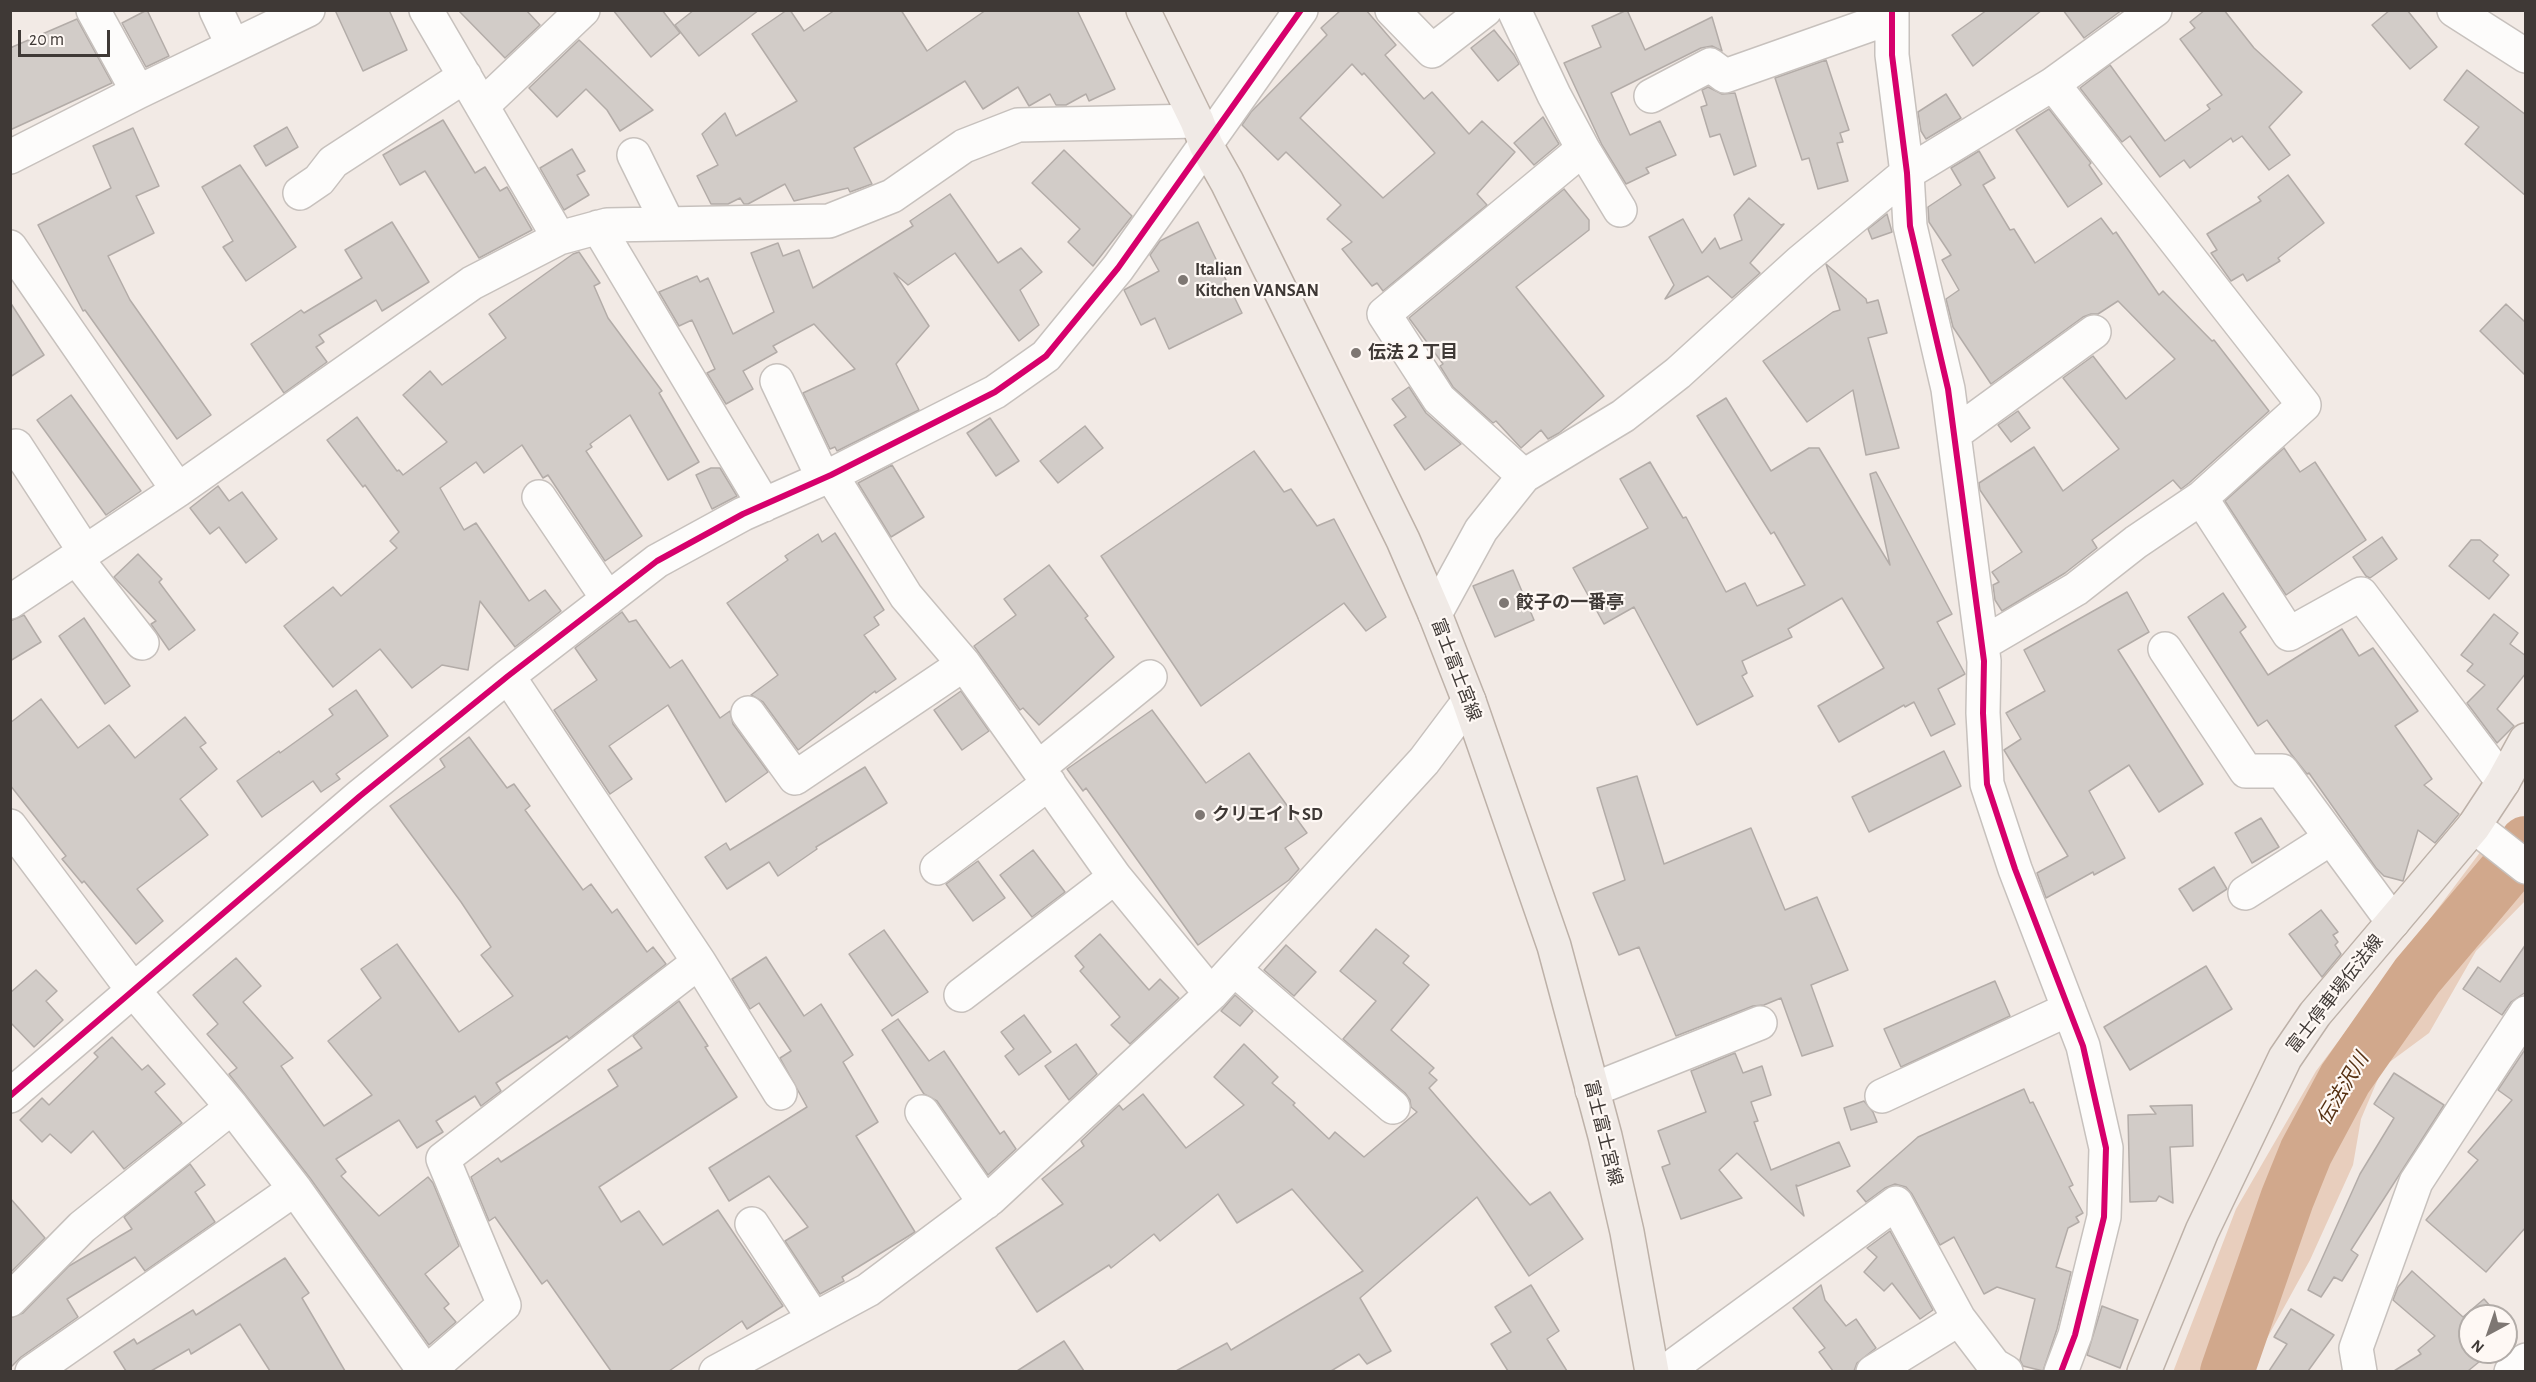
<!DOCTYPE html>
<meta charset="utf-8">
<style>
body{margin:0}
#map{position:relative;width:2536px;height:1382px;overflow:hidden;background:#f2eae5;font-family:"Alegreya Sans",sans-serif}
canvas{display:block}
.frame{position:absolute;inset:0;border:12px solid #3f3936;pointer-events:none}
.north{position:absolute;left:2458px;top:1304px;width:60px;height:60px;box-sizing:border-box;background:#fef8f4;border:2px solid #b2aca8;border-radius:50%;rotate:220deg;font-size:16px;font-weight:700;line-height:24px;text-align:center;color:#3f3936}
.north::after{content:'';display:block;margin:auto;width:21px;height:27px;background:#7e7773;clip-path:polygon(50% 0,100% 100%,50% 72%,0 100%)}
.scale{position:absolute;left:18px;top:30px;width:92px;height:27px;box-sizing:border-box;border:3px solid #3f3936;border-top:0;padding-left:8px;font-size:18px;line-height:21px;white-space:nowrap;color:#3f3936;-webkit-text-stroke:4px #fef8f4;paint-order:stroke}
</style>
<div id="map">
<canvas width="2536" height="1382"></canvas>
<div class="frame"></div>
<div class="north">N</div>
<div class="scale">20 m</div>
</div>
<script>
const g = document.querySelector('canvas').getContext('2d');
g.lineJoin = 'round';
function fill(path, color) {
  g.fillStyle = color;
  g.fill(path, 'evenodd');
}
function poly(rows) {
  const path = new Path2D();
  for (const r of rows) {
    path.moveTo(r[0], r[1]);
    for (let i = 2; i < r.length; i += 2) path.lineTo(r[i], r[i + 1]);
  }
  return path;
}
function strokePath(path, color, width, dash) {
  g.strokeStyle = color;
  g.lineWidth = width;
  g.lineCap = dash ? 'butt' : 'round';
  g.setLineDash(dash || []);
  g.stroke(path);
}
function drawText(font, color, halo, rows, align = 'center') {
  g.font = font + ' "Alegreya Sans","Noto Sans JP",sans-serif';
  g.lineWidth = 4.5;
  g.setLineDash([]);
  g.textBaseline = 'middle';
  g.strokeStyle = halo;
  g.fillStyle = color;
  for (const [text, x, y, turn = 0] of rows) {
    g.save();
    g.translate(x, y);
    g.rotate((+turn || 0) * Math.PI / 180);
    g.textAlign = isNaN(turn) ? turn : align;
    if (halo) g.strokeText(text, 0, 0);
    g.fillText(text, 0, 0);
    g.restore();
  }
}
const green = poly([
 [2481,851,2525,891,2525,901,2476,951,2429,1033,2383,1067,2361,1119,2353,1165,2310,1260,2265,1342,2253,1371,2173,1372,2236,1209,2316,1071]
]);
const river = poly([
 [2227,1372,2287,1199,2306,1152,2345,1079,2417,976,2515,860,2526,843]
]);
const building = poly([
 [147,10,169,56,146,67,122,23,147,10],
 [335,10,389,10,407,50,363,71,335,10],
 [458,10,526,10,540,25,505,58,458,10],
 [613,10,662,10,680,33,651,57,613,10],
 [694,10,759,10,699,56,675,25,694,10],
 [787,10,790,10,804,31,835,10,901,10,927,51,986,10,1077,10,1115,89,1089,101,1086,94,1066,105,1056,105,1050,94,1029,106,1018,87,983,109,965,81,854,148,872,184,850,192,848,188,794,201,785,184,748,204,744,204,740,198,728,204,711,204,697,176,718,165,702,134,725,113,736,136,797,101,752,34,787,10],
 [1341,10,1366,10,1396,45,1385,55,1424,99,1432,92,1469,134,1482,121,1515,152,1477,194,1487,205,1383,291,1377,283,1372,286,1342,249,1352,242,1327,219,1341,205,1286,152,1278,160,1242,125,1251,112,1327,35,1321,28,1341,10],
 [1352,64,1362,75,1364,73,1435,153,1383,198,1300,118,1352,64],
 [1627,10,1645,50,1712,17,1722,51,1712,46,1701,48,1611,93,1630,135,1660,121,1676,155,1646,168,1649,173,1626,184,1602,145,1564,63,1601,47,1592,26,1627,10],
 [1987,10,2042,10,1973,66,1952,35,1987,10],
 [2063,10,2122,10,2084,38,2063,10],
 [2205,10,2224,10,2254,48,2302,92,2269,127,2290,155,2269,170,2242,136,2233,142,2231,138,2190,168,2184,160,2160,177,2130,136,2122,142,2080,88,2110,65,2165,141,2210,109,2207,105,2222,95,2180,39,2195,28,2190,22,2205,10],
 [2390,10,2407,10,2437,47,2410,69,2372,25,2390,10],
 [77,19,112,83,10,130,10,48,77,19],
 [1494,30,1514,55,1519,64,1498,81,1471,48,1494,30],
 [579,40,653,110,620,131,607,110,586,89,557,117,529,88,579,40],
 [1826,60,1849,130,1840,133,1843,142,1837,143,1848,181,1818,189,1809,158,1802,160,1775,78,1826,60],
 [2467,70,2526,115,2526,196,2465,144,2479,127,2444,100,2467,70],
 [1708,87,1722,94,1735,93,1756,166,1734,175,1720,134,1710,137,1701,107,1707,105,1702,90,1708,87],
 [1946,94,1961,118,1926,139,1921,131,1918,112,1946,94],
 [2049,109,2091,163,2089,165,2102,184,2068,207,2016,130,2049,109],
 [1543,117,1559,144,1534,165,1514,143,1543,117],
 [443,120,475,173,485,167,500,191,507,187,532,230,479,258,425,171,400,185,383,155,443,120],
 [287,127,298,147,266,166,254,146,287,127],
 [133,128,159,186,136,196,154,233,108,256,130,300,211,415,177,439,85,310,83,311,38,225,111,188,93,146,133,128],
 [572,149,585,171,577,175,589,195,564,210,540,168,572,149],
 [1064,150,1132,216,1093,266,1068,242,1080,229,1032,183,1064,150],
 [1979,151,1995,178,1983,185,2010,230,2014,229,2035,263,2101,218,2113,234,2116,232,2159,295,2163,291,2212,341,2214,340,2269,411,2189,483,2181,489,2173,480,2092,540,2097,548,2065,573,2002,611,1995,600,1993,585,1999,582,1992,572,2022,552,1980,490,1979,483,2034,447,2063,491,2119,449,2063,378,2093,356,2126,399,2175,359,2118,301,2098,314,2091,314,2083,317,1991,384,1953,327,1946,299,1959,290,1942,260,1951,255,1929,222,1928,207,1961,185,1951,168,1979,151],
 [240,165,296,247,246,281,223,247,233,241,202,187,240,165],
 [2288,175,2324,223,2278,258,2280,261,2247,281,2243,274,2231,281,2211,253,2217,250,2207,234,2261,201,2258,197,2288,175],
 [1564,189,1589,220,1589,230,1516,287,1604,396,1559,433,1548,439,1541,430,1521,448,1496,421,1493,423,1453,387,1440,366,1443,364,1409,318,1564,189],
 [950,194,998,263,1021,248,1042,272,1020,290,1039,325,1019,341,955,253,908,285,894,273,929,326,896,364,919,410,837,451,835,447,830,449,803,393,855,369,814,324,773,346,777,352,743,371,753,389,726,404,707,373,715,369,692,320,679,326,659,292,697,276,700,282,708,278,733,334,774,312,751,253,778,243,783,256,799,250,813,288,913,226,910,221,950,194],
 [1749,198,1781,225,1784,224,1750,263,1760,273,1732,298,1708,276,1665,299,1674,285,1649,237,1683,219,1702,253,1715,238,1720,249,1742,240,1734,215,1749,198],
 [1887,214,1892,232,1872,239,1868,229,1887,214],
 [392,222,429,282,382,311,376,300,319,335,324,342,316,347,327,362,284,393,251,344,301,310,304,313,362,278,345,250,392,222],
 [1198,222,1242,313,1169,349,1155,318,1141,325,1124,290,1159,271,1150,255,1160,241,1198,222],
 [579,252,600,283,594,286,608,318,662,391,659,393,699,462,668,480,630,415,590,444,592,447,586,451,642,536,605,561,548,475,543,478,522,445,484,473,476,462,440,488,464,530,476,523,529,601,545,590,561,611,515,647,480,601,468,670,442,665,412,688,380,649,333,687,284,626,333,587,341,596,397,548,390,541,399,532,365,485,363,487,327,440,357,417,397,471,399,470,403,475,447,442,403,395,430,371,442,385,506,338,489,314,573,254,579,252],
 [1826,264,1866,299,1867,303,1878,300,1887,333,1868,338,1899,448,1866,455,1853,390,1807,422,1763,361,1833,312,1840,310,1826,264],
 [10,302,44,355,10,377,10,302],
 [2506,304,2526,323,2526,376,2480,331,2506,304],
 [1409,387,1426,413,1461,444,1425,470,1394,425,1406,417,1392,399,1409,387],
 [71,395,141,491,106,515,37,420,71,395],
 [1726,398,1771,471,1809,448,1819,448,1890,565,1870,474,1876,472,1952,614,1937,622,1965,674,1938,689,1955,724,1931,736,1914,702,1905,707,1904,705,1839,742,1818,706,1884,668,1842,598,1788,629,1792,637,1742,661,1747,673,1742,676,1753,696,1697,725,1634,607,1604,624,1573,568,1648,528,1620,479,1650,462,1683,518,1686,517,1726,592,1745,583,1757,606,1805,585,1774,532,1771,534,1697,416,1726,398],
 [2018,411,2030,428,2011,442,1998,425,2018,411],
 [990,418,1019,461,996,476,967,433,990,418],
 [1085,426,1103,448,1058,483,1040,461,1085,426],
 [2284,448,2300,472,2315,462,2366,540,2286,595,2225,501,2284,448],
 [1254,451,1284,492,1291,489,1317,526,1334,519,1386,617,1366,631,1344,603,1201,706,1101,556,1254,451],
 [892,465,924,517,891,537,858,483,892,465],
 [711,468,720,468,737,496,712,509,696,475,711,468],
 [218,486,229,501,242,492,277,539,246,563,219,527,210,534,190,508,218,486],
 [835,533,884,610,874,617,879,625,864,635,896,679,876,693,875,691,798,750,763,702,751,695,778,675,727,603,788,560,785,556,818,534,822,542,835,533],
 [2382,537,2397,559,2370,578,2366,576,2353,557,2382,537],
 [2471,540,2480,540,2498,555,2493,561,2509,575,2489,599,2449,566,2471,540],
 [138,554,162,579,159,582,195,630,169,650,151,624,156,621,114,577,138,554],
 [1049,565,1088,616,1085,618,1114,657,1039,725,1023,708,1020,710,974,646,1016,615,1004,599,1049,565],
 [1513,570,1534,620,1495,637,1473,586,1513,570],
 [2127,592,2149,632,2118,650,2203,784,2159,812,2129,765,2089,791,2125,858,2094,875,2093,872,2046,898,2037,873,2068,856,2004,750,2021,739,2006,713,2045,691,2024,650,2127,592],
 [2223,593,2246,627,2240,632,2268,675,2342,629,2359,656,2373,648,2418,711,2395,726,2432,779,2424,785,2459,814,2435,843,2418,830,2403,881,2384,876,2376,868,2309,773,2307,774,2291,754,2267,720,2258,726,2188,617,2223,593],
 [622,612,629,622,636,620,670,668,682,660,720,718,730,711,733,724,768,772,726,802,668,705,609,746,632,779,610,794,554,710,597,680,575,648,622,612],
 [2494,614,2518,633,2510,644,2526,656,2526,673,2497,709,2514,726,2497,743,2467,703,2485,685,2467,671,2473,664,2461,655,2494,614],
 [24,615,41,642,10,661,10,621,24,615],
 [84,618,130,686,105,704,59,636,84,618],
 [356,690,388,736,336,774,340,779,321,792,313,781,262,817,237,781,279,751,280,753,333,715,329,709,356,690],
 [961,691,989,731,962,750,934,710,961,691],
 [41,699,78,748,109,725,135,758,185,717,206,743,200,747,217,769,180,799,208,835,137,889,163,921,136,944,84,881,82,883,62,859,66,856,10,785,10,723,41,699],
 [1152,710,1206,783,1249,753,1307,833,1285,848,1299,869,1289,880,1198,945,1086,788,1083,791,1067,769,1152,710],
 [469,737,507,788,514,784,530,806,525,810,583,890,591,884,612,913,617,909,647,952,653,947,666,964,569,1039,567,1036,496,1083,501,1091,481,1106,475,1096,436,1121,443,1132,417,1148,399,1120,336,1159,346,1172,341,1176,379,1216,428,1177,433,1183,459,1246,425,1274,449,1304,444,1308,456,1322,429,1345,310,1178,229,1074,237,1068,207,1034,218,1024,193,995,236,958,261,986,243,1002,293,1058,281,1066,324,1126,372,1095,328,1041,381,998,361,969,397,944,459,1032,513,996,481,955,491,947,461,902,390,806,445,767,440,759,469,737],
 [1944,751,1961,786,1869,832,1852,797,1944,751],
 [865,767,887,803,816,847,817,849,778,876,769,862,727,889,705,857,726,843,730,850,865,767],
 [1637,776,1664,864,1751,828,1785,910,1817,897,1848,970,1811,985,1833,1046,1802,1056,1781,998,1764,1005,1753,1006,1676,1036,1639,947,1619,955,1593,893,1625,880,1597,788,1637,776],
 [2261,818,2279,847,2252,863,2235,833,2261,818],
 [1033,850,1065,892,1032,917,1000,875,1033,850],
 [978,861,1005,898,973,921,946,884,978,861],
 [2214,867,2227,889,2193,911,2179,889,2214,867],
 [2321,910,2338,932,2333,935,2338,942,2335,945,2341,954,2322,977,2289,934,2321,910],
 [1376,929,1409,956,1403,963,1429,985,1391,1030,1434,1068,1429,1073,1437,1080,1429,1088,1530,1205,1550,1192,1583,1239,1529,1276,1477,1197,1360,1298,1391,1351,1367,1364,1359,1354,1331,1371,1176,1371,1227,1343,1231,1350,1363,1271,1292,1189,1237,1223,1218,1194,1160,1241,1154,1234,1111,1268,1109,1265,1037,1312,996,1248,1063,1204,1042,1179,1084,1146,1081,1141,1119,1105,1123,1110,1143,1094,1186,1148,1244,1105,1214,1077,1244,1044,1278,1077,1272,1083,1295,1103,1293,1105,1329,1139,1335,1132,1364,1157,1417,1112,1411,1107,1410,1100,1405,1093,1343,1039,1376,1001,1340,971,1376,929],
 [884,930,928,992,892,1016,849,954,884,930],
 [1100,934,1149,990,1160,979,1179,998,1130,1044,1111,1025,1120,1017,1080,971,1084,967,1075,956,1100,934],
 [2526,944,2526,992,2511,1002,2502,1015,2463,989,2478,967,2500,982,2526,944],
 [1286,945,1316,972,1294,996,1264,970,1286,945],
 [766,957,804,1016,821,1004,853,1055,843,1062,878,1122,856,1136,915,1232,842,1277,844,1281,820,1294,785,1241,808,1227,769,1176,729,1201,709,1168,807,1107,780,1058,791,1051,759,1003,750,1009,732,979,766,957],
 [2206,966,2232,1009,2130,1070,2104,1027,2206,966],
 [36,970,57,991,46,1001,63,1020,34,1047,10,1022,10,993,36,970],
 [1995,981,2010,1016,1901,1067,1884,1029,1995,981],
 [1235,995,1253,1011,1240,1026,1221,1011,1235,995],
 [679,1001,708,1046,705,1047,737,1097,599,1187,621,1222,639,1211,663,1245,718,1210,783,1306,747,1329,742,1321,669,1371,611,1371,547,1280,542,1284,495,1217,489,1221,471,1177,498,1158,501,1162,618,1086,608,1070,642,1048,633,1036,679,1001],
 [1024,1015,1051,1052,1019,1075,1005,1056,1014,1049,1001,1032,1024,1015],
 [898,1019,929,1061,944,1051,1000,1134,1004,1131,1016,1149,988,1175,937,1101,924,1094,882,1030,898,1019],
 [112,1037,142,1070,148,1065,165,1084,155,1092,182,1123,124,1169,93,1131,71,1153,50,1134,42,1142,20,1120,42,1098,49,1105,98,1057,94,1053,112,1037],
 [1076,1044,1097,1074,1069,1100,1045,1066,1076,1044],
 [2526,1048,2526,1227,2486,1272,2426,1220,2478,1160,2468,1152,2512,1100,2498,1090,2526,1048],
 [1735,1053,1743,1073,1762,1066,1771,1095,1751,1102,1758,1121,1754,1122,1771,1170,1839,1142,1850,1166,1798,1186,1796,1185,1804,1216,1737,1153,1719,1170,1742,1198,1681,1219,1662,1167,1670,1164,1658,1131,1706,1112,1691,1071,1735,1053],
 [2394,1073,2444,1105,2351,1250,2358,1255,2342,1281,2334,1277,2321,1297,2308,1290,2360,1174,2394,1118,2374,1104,2394,1073],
 [2024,1089,2030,1103,2033,1102,2073,1185,2069,1187,2083,1213,2076,1217,2079,1222,2068,1228,2056,1267,2071,1272,2057,1329,2043,1371,2023,1366,2020,1360,2035,1299,1997,1287,1984,1294,1954,1237,1940,1245,1912,1194,1906,1187,1895,1184,1885,1188,1866,1202,1857,1191,1918,1137,2024,1089],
 [1864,1101,1873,1112,1877,1122,1851,1130,1844,1108,1864,1101],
 [2192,1105,2193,1146,2170,1147,2173,1203,2159,1196,2156,1201,2130,1202,2128,1115,2156,1114,2150,1106,2192,1105],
 [190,1164,205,1185,195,1192,215,1222,145,1271,135,1257,67,1299,78,1317,21,1357,10,1368,10,1318,23,1313,69,1266,132,1229,124,1217,190,1164],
 [10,1198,45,1238,10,1273,10,1198],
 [1890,1231,1933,1310,1920,1319,1892,1283,1884,1291,1864,1272,1877,1257,1867,1248,1890,1231],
 [285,1258,309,1293,302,1298,345,1371,270,1371,240,1324,191,1354,189,1349,151,1371,126,1371,114,1352,134,1339,137,1344,193,1310,196,1315,285,1258],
 [2412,1271,2463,1317,2484,1299,2499,1316,2470,1316,2470,1352,2491,1352,2468,1371,2394,1371,2421,1354,2418,1350,2435,1336,2393,1300,2398,1287,2412,1271],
 [1531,1285,1559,1331,1547,1339,1567,1371,1508,1371,1491,1344,1511,1332,1495,1307,1531,1285],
 [1821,1285,1825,1300,1846,1326,1856,1319,1876,1348,1857,1363,1854,1371,1833,1371,1819,1352,1825,1348,1793,1308,1821,1285],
 [2102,1306,2138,1320,2120,1368,2087,1355,2102,1306],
 [2291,1309,2334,1335,2308,1371,2269,1371,2287,1344,2274,1337,2291,1309],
 [1064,1341,1084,1371,1017,1371,1064,1341]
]);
const minor = poly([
 [93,10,138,92],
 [216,10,233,46],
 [426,10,559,238],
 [1392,10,1432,51,1485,10],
 [1514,10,1554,95,1583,149,1384,314,1439,399,1524,476],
 [1892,10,1892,55,1907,173,1910,226,1948,389,1984,661,1983,713,1987,784,2015,869,2083,1046,2106,1148,2104,1217,2075,1335,2061,1372],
 [2454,10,2526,56],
 [1651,96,1710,65,1725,76,1892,17],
 [482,106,583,10],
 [1583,149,1620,210],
 [634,155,668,224],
 [10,157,138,92,308,10],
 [300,193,319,180,333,162,465,76],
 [598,227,764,505],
 [10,247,178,490],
 [777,381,823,478],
 [1954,434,2094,332],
 [16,446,85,552],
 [831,475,906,596,964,664,1115,877,1211,994],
 [539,497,608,599],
 [2201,498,2289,634,2361,594,2503,782],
 [76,558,142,643],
 [10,602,178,490,472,283,559,238,607,225,829,221,892,196,964,146,1018,125,1197,121],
 [1435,614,1481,530,1524,476,1623,416,1678,373,1800,262,1907,173,2053,84,2155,10],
 [1982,644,2076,589,2136,542,2201,498,2304,405,2053,84],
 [2165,649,2246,771,2282,771,2393,922],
 [508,676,699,962,780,1093],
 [748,713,795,778,964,664],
 [1038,768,1150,677],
 [10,826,133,990,232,1107,295,1189,425,1372],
 [2474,826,2526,867],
 [937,868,1049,783],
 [2245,893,2331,838],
 [1234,969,1393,1107],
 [961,995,1115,877],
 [1592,1090,1760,1023],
 [10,1096,360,796,508,676,657,561,743,514,831,475,995,392,1046,356,1118,268,1301,10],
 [1882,1096,2069,1009],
 [922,1112,985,1203],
 [752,1224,814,1319],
 [10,1300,82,1227,232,1107],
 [32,1372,295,1189],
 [427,1372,504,1305,443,1159,699,962],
 [716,1372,868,1290,991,1198,1211,994,1424,761,1469,701],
 [1665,1372,1896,1203,1959,1319,1994,1365,2006,1372],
 [1873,1372,1959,1319],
 [2360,1372,2356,1348,2416,1182,2526,1013],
 [2511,1372,2526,1360]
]);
const major = poly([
 [1143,10,1197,121,1206,145,1227,182,1403,540,1435,614,1469,701,1554,946,1605,1136,1627,1232,1652,1372],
 [2144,1372,2202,1231,2285,1058,2315,1014,2474,826,2503,782,2526,740]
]);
const cycleway = poly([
 [1892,10,1892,55,1907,173,1910,226,1948,389,1984,661,1983,713,1987,784,2015,869,2083,1046,2106,1148,2104,1217,2075,1335,2061,1372],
 [10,1096,360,796,508,676,657,561,743,514,831,475,995,392,1046,356,1118,268,1301,10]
]);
const markers = [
 [1183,280,6,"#7e7773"],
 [1356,353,6,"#7e7773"],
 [1504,603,6,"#7e7773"],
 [1200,815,6,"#7e7773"]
];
const poiNames = [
 ["Italian",1195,270],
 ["Kitchen VANSAN",1195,291],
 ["伝法２丁目",1368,353],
 ["餃子の一番亭",1516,603],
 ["クリエイトSD",1212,815]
];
const streetNames = [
 ["富士富士宮線",1456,670,69],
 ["富士停車場伝法線",2335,994,-52],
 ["富士富士宮線",1603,1133,76]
];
const waterNames = [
 ["伝法沢川",2343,1089,-59]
];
fill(green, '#e8cebd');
strokePath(river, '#d1a88c', 54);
fill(building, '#d2ccc8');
strokePath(building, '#b3aca8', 1.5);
strokePath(minor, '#c7c1bd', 36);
strokePath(major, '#bdb1a8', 36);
strokePath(minor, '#fdfcfb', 33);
strokePath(major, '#f0eae6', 33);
strokePath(cycleway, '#d6006c', 6);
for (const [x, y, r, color] of markers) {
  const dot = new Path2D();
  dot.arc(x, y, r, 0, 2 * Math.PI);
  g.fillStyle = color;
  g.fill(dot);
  strokePath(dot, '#fef8f4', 2);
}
drawText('bold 18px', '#3f3936', '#fef8f4', poiNames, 'left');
drawText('18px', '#3f3936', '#fef8f4', streetNames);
drawText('italic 20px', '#553012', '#fef8f4', waterNames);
</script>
